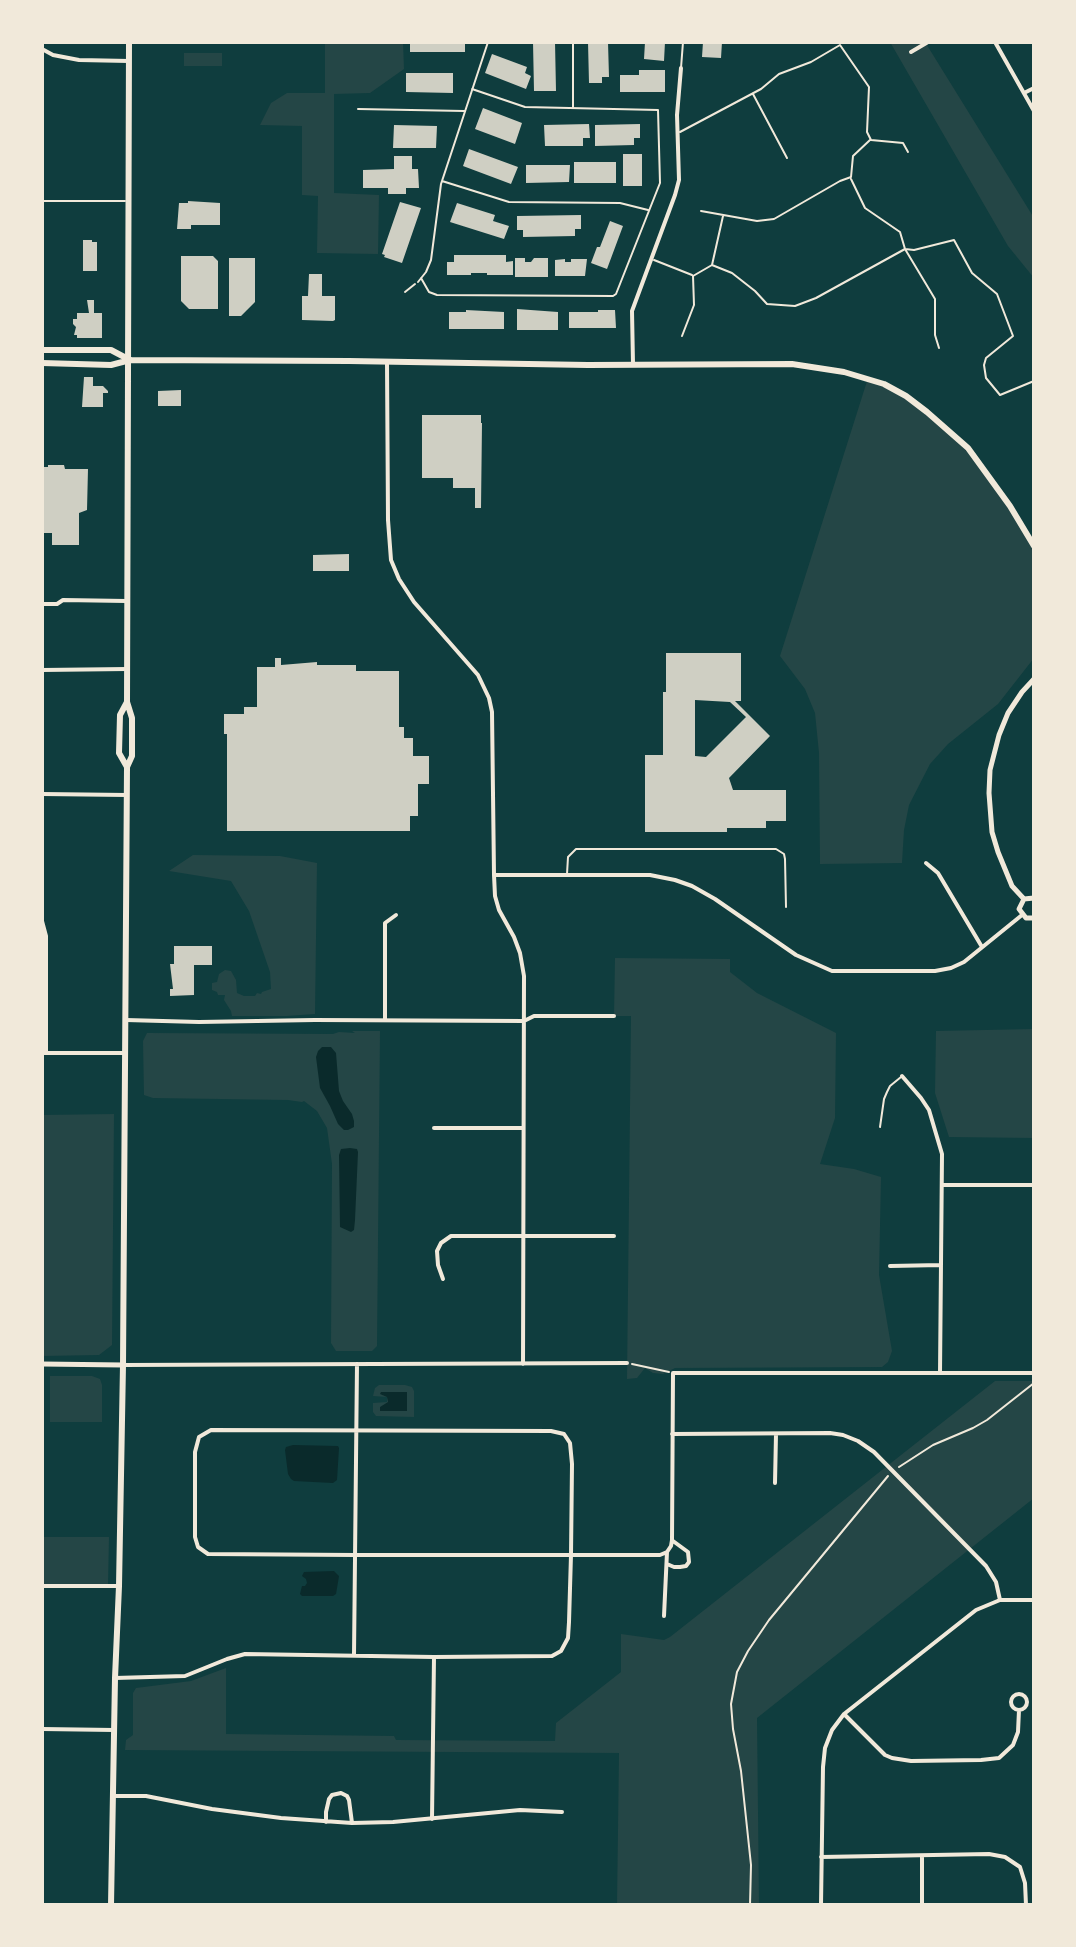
<!DOCTYPE html>
<style>
body{margin:0}
#map{position:relative;width:1076px;height:1947px;overflow:hidden;background:#0f3d3e;font-family:Barlow,sans-serif}
canvas{display:block}
.frame{position:absolute;inset:0;border:44px solid #f1e9da;pointer-events:none}
</style>
<div id="map">
<canvas width="1076" height="1947"></canvas>
<div class="frame"></div>
</div>
<script>
const g = document.querySelector('canvas').getContext('2d');
g.lineJoin = 'round';
function fill(path, color) {
  g.fillStyle = color;
  g.fill(path, 'evenodd');
}
function poly(rows) {
  const path = new Path2D();
  for (const r of rows) {
    if (r.length === 3) {
      path.moveTo(r[0] + r[2], r[1]);
      path.arc(r[0], r[1], r[2], 0, 2 * Math.PI);
      continue;
    }
    path.moveTo(r[0], r[1]);
    for (let i = 2; i < r.length; i += 2) path.lineTo(r[i], r[i + 1]);
  }
  return path;
}
function strokePath(path, color, width, dash) {
  g.strokeStyle = color;
  g.lineWidth = width;
  g.lineCap = dash ? 'butt' : 'round';
  g.setLineDash(dash || []);
  g.stroke(path);
}
const green = poly([
 [325,42,403,42,404,69,370,93,334,94,334,193,379,195,378,254,317,253,318,196,302,195,302,126,260,125,271,103,287,93,325,93],
 [890,42,925,42,1034,218,1034,278,1008,246],
 [184,53,222,53,222,66,184,66],
 [868,378,906,396,968,448,1034,546,1034,658,998,704,948,744,930,764,909,805,904,830,902,863,820,864,819,753,815,713,805,689,780,656],
 [193,855,280,856,317,863,315,1014,287,1016,232,1016,231,1011,224,1000,225,995,218,995,217,992,212,990,212,983,217,982,219,974,225,970,231,971,236,980,237,993,244,996,255,996,257,993,261,994,262,992,271,989,270,972,249,911,231,881,169,871],
 [615,958,730,959,730,972,757,993,836,1033,835,1118,820,1164,854,1169,881,1177,879,1275,892,1351,888,1362,882,1367,675,1368,663,1374,653,1373,645,1368,637,1378,627,1379,631,1016,614,1016],
 [1034,1029,1034,1138,949,1137,935,1093,936,1031],
 [352,1031,380,1031,377,1346,372,1351,336,1351,331,1343,332,1164,327,1128,317,1111,304,1101,302,1102,288,1100,153,1098,144,1095,143,1041,147,1033,333,1034,339,1032,355,1033],
 [114,1114,112,1345,99,1355,42,1356,42,1115],
 [50,1376,92,1376,100,1379,102,1385,102,1422,50,1422],
 [995,1381,1034,1381,1034,1498,757,1718,759,1905,617,1905,619,1753,125,1750,126,1740,133,1735,133,1693,136,1688,191,1681,226,1668,226,1734,394,1736,396,1740,555,1741,556,1723,621,1672,621,1634,664,1640,670,1637],
 [379,1385,405,1385,412,1387,414,1391,414,1417,376,1416,373,1412,373,1403,387,1402,387,1397,373,1396,375,1388],
 [42,1537,109,1537,108,1586,42,1586]
]);
const water = poly([
 [322,1047,331,1047,336,1053,339,1091,343,1101,352,1114,354,1121,354,1127,348,1130,344,1130,338,1124,330,1106,320,1088,316,1057,318,1051],
 [350,1148,357,1149,358,1152,355,1220,354,1230,351,1232,340,1227,339,1155,341,1149],
 [381,1392,407,1392,407,1411,380,1411,380,1407,388,1402,387,1397,380,1394],
 [293,1445,338,1446,339,1448,337,1480,333,1483,294,1481,291,1479,288,1474,285,1450,286,1447],
 [334,1571,339,1576,336,1594,333,1596,302,1596,300,1594,302,1586,305,1586,307,1583,306,1579,302,1576,304,1572]
]);
const building = poly([
 [410,42,465,42,465,52,410,52],
 [533,42,555,42,556,91,534,91],
 [588,42,608,42,609,77,602,77,602,83,589,83],
 [645,42,665,42,664,61,644,59],
 [703,42,722,42,721,58,702,57],
 [492,54,527,67,525,73,531,76,526,89,485,73],
 [639,70,665,70,665,92,620,92,620,75,639,75],
 [406,73,453,73,453,93,406,92],
 [483,108,522,123,515,144,475,129],
 [589,124,590,138,583,138,583,146,545,146,544,125],
 [640,124,640,138,634,138,634,145,595,146,595,125],
 [394,125,437,126,436,148,393,148],
 [469,149,518,167,511,184,463,166],
 [623,154,642,154,642,186,623,186],
 [394,156,412,156,412,169,418,169,419,188,406,188,406,194,388,194,388,188,363,188,363,170,394,169],
 [574,162,616,162,616,183,574,183],
 [526,165,570,165,569,182,526,183],
 [188,201,220,203,220,225,191,225,191,229,177,229,179,203,188,203],
 [400,202,421,208,402,263,384,257,385,255,382,254],
 [457,203,495,215,493,221,509,226,504,239,450,222],
 [581,215,581,229,575,229,575,236,523,237,523,230,517,230,517,216],
 [610,221,623,226,607,269,591,263,597,247,600,247],
 [83,240,92,240,92,242,97,242,97,271,83,271],
 [454,255,506,255,506,262,513,261,513,275,487,275,487,273,471,273,471,275,447,275,447,262,454,262],
 [181,256,213,256,218,261,218,309,189,309,181,301],
 [229,258,255,258,255,302,241,316,229,316],
 [515,258,525,258,525,262,531,262,534,258,548,258,548,277,515,277],
 [565,259,565,262,571,262,571,259,587,259,585,276,555,276,555,260],
 [309,274,322,274,322,296,335,296,335,320,333,321,302,320,302,296,308,296],
 [87,300,94,300,94,313,102,313,102,338,77,338,77,335,74,335,76,327,73,324,73,319,77,319,77,313,89,313],
 [517,309,558,312,558,330,517,330],
 [466,310,504,312,504,329,449,329,449,312,466,312],
 [598,310,615,310,616,328,569,328,569,312,598,312],
 [84,377,93,377,93,386,103,386,108,391,108,393,103,393,103,407,82,407],
 [181,390,181,406,158,406,158,391],
 [422,415,481,415,481,423,482,423,481,508,475,508,475,488,453,488,453,478,422,478],
 [48,465,64,465,65,469,88,469,87,510,79,513,79,545,52,545,52,533,42,533,42,467,48,467],
 [349,554,349,571,313,571,313,555],
 [666,653,741,653,741,701,735,701,770,736,729,778,733,790,786,790,786,821,766,821,766,828,727,828,727,832,645,832,645,755,663,755,663,692,666,692],
 [695,700,730,702,746,717,706,757,695,756],
 [275,658,281,658,281,665,317,662,317,665,356,665,356,671,399,671,399,727,404,727,404,738,413,738,413,756,429,756,429,784,418,784,418,816,410,816,410,831,227,831,227,734,224,734,224,714,244,714,244,707,257,707,257,667,275,667],
 [174,946,212,946,212,965,194,965,194,995,170,996,170,989,173,989,170,964,174,964]
]);
const path = poly([
 [632,1364,669,1372],
 [899,1467,933,1445,973,1428,987,1420,1034,1383],
 [750,1905,751,1865,741,1771,733,1729,731,1704,737,1672,748,1651,769,1620,888,1476]
]);
const service = poly([
 [681,68,683,42],
 [753,94,787,158],
 [573,107,573,42],
 [358,109,464,111],
 [680,132,761,89,779,74,811,62,840,45,869,87,867,132,871,140,903,143,908,152],
 [851,179,865,208,900,232,905,249,935,299,935,335,939,348],
 [442,181,509,202,620,203,648,210],
 [42,201,125,201],
 [701,211,757,221,774,219,840,181,851,177,853,156,870,140],
 [654,260,692,275],
 [712,265,732,273,755,291,767,304,795,306,816,298,905,249,914,250,954,240,972,273,997,294,1013,336,986,358,984,365,986,378,1000,395,1034,381],
 [421,278,429,292,437,295,613,296,616,294,660,183,658,110,525,107,472,89],
 [418,282,426,272,431,260,441,184,488,42],
 [405,292,415,284],
 [682,336,694,305,693,276,712,265,723,216],
 [567,874,568,857,576,849,776,849,784,854,785,859,786,907],
 [880,1127,884,1099,887,1092,890,1086,901,1077]
]);
const minor = poly([
 [995,42,1034,111],
 [42,49,53,55,79,60,129,61],
 [911,52,928,42],
 [1024,93,1034,88],
 [387,362,388,520,391,560,399,579,414,602,478,675,489,698,492,712,494,875,495,896,499,910,514,937,520,953,524,976,523,1364],
 [633,364,632,311,675,195,679,180,677,115,681,68],
 [42,604,57,604,63,600,126,601],
 [42,670,127,669],
 [42,794,127,795],
 [926,863,938,873,982,947],
 [494,875,650,875,675,880,692,886,715,899,796,955,832,971,935,971,951,968,964,962,1022,915],
 [42,921,46,936,46,1053],
 [126,1020,199,1022,315,1020,524,1021,534,1016,614,1016],
 [385,1020,385,923,396,915],
 [42,1053,125,1053],
 [902,1076,921,1098,929,1110,942,1154,940,1373],
 [434,1128,522,1128],
 [942,1185,1034,1185],
 [890,1266,941,1265],
 [443,1279,438,1265,437,1251,441,1243,451,1236,614,1236],
 [123,1365,627,1363],
 [672,1434,830,1433,843,1435,858,1441,874,1452,986,1566,996,1582,1000,1600],
 [775,1483,776,1434],
 [667,1564,674,1567,680,1567,686,1566,689,1562,688,1552,673,1541],
 [42,1586,119,1586],
 [664,1616,667,1552,671,1546,672,1540,673,1373,1034,1373],
 [354,1655,357,1364],
 [115,1678,185,1676,227,1659,245,1654,434,1657,552,1656,561,1651,568,1638,569,1622,571,1555,572,1464,570,1443,564,1434,551,1431,211,1430,199,1437,195,1452,195,1537,198,1547,208,1554,355,1555,660,1555,667,1552],
 [1019,1702,8],
 [844,1714,885,1755,892,1758,911,1761,981,1760,999,1758,1013,1745,1018,1732,1019,1710],
 [42,1729,114,1730],
 [113,1796,146,1796,212,1809,281,1818,352,1823,393,1822,520,1810,562,1812],
 [432,1819,434,1657],
 [326,1822,326,1812,329,1799,332,1795,341,1793,347,1796,349,1800,352,1823],
 [821,1857,989,1854,1005,1857,1020,1867,1025,1883,1026,1905],
 [922,1903,922,1856],
 [821,1905,823,1767,825,1748,832,1730,844,1714,976,1610,1000,1600,1034,1600]
]);
const tertiary = poly([
 [1034,898,1024,899,1019,909,1026,918,1034,918],
 [1024,899,1012,886,998,852,992,832,989,793,990,770,999,735,1008,713,1022,692,1034,679],
 [42,1364,123,1365]
]);
const secondary = poly([
 [42,350,111,350,130,360],
 [42,363,111,365,130,360]
]);
const primary = poly([
 [130,360,349,361,588,365,792,364,844,372,884,384,906,396,927,412,968,448,1010,506,1034,546],
 [127,702,129,42],
 [111,1905,115,1678,119,1586,123,1365,127,767,132,756,132,718,127,702,120,715,119,753,127,767]
]);
fill(green, '#244646');
fill(water, '#0a2a2b');
fill(building, '#cfcfc3');
strokePath(path, '#f1e9da', 2);
strokePath(service, '#f1e9da', 2);
strokePath(minor, '#f1e9da', 4);
strokePath(tertiary, '#f1e9da', 5);
strokePath(secondary, '#f1e9da', 6);
strokePath(primary, '#f1e9da', 6);
</script>
